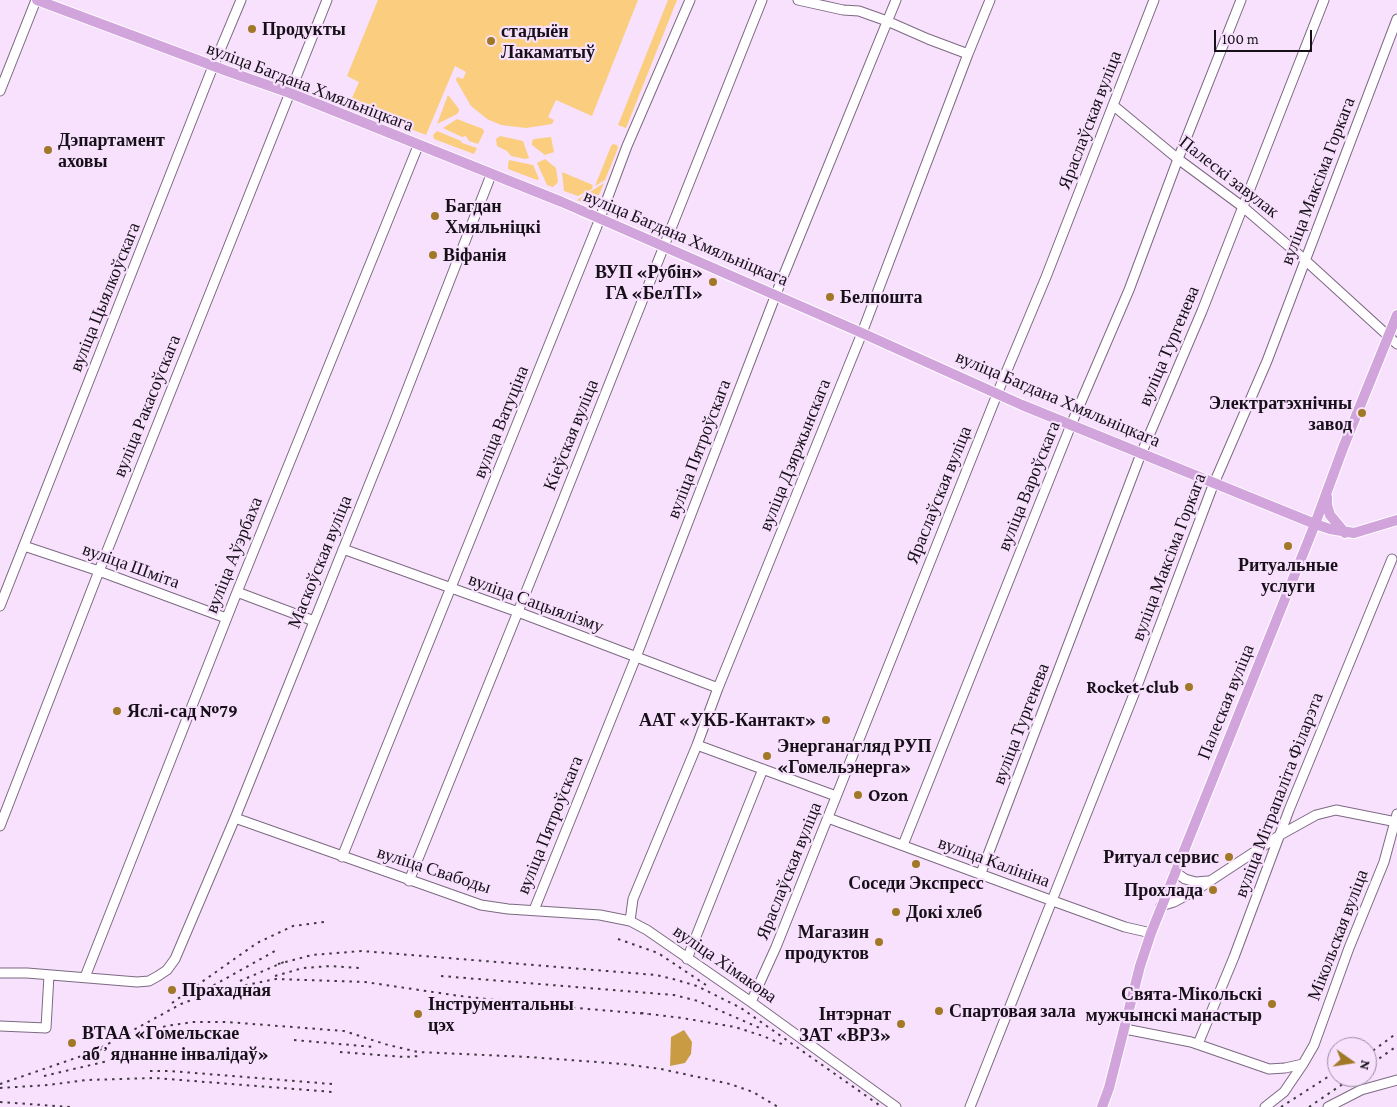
<!DOCTYPE html>
<meta charset="utf-8">
<style>
body{margin:0}
#map{position:relative;width:1397px;height:1107px;overflow:hidden;background:#f7e1fd;font-family:"Crimson Pro",serif}
canvas{display:block}
.north{position:absolute;left:1327px;top:1037px;width:50px;height:50px;box-sizing:border-box;background:#f7e1fd;border:1px solid #9d8da2;border-radius:50%;rotate:103deg;font-size:14px;font-weight:700;line-height:20px;text-align:center;color:#171019}
.north::after{content:'';display:block;margin:auto;width:18px;height:22px;background:#a07826;clip-path:polygon(50% 0,100% 100%,50% 72%,0 100%)}
.scale{position:absolute;left:1214px;top:30px;width:98px;height:22px;box-sizing:border-box;border:2px solid #171019;border-top:0;padding-left:6px;font-size:15px;line-height:18px;white-space:nowrap;color:#171019;-webkit-text-stroke:4px #f7e1fd;paint-order:stroke}
</style>
<div id="map">
<canvas width="1397" height="1107"></canvas>
<div class="north">N</div>
<div class="scale">100 m</div>
</div>
<script>
const g = document.querySelector('canvas').getContext('2d');
g.lineJoin = 'round';
function fill(path, color) {
  g.fillStyle = color;
  g.fill(path, 'evenodd');
}
function poly(rows) {
  const path = new Path2D();
  for (const r of rows) {
    path.moveTo(r[0], r[1]);
    for (let i = 2; i < r.length; i += 2) path.lineTo(r[i], r[i + 1]);
  }
  return path;
}
function strokePath(path, color, width, dash) {
  g.strokeStyle = color;
  g.lineWidth = width;
  g.lineCap = dash ? 'butt' : 'round';
  g.setLineDash(dash || []);
  g.stroke(path);
}
function drawText(font, color, halo, rows, align = 'center') {
  g.font = font + ' "Crimson Pro",serif';
  g.lineWidth = 4.5;
  g.setLineDash([]);
  g.textBaseline = 'middle';
  g.strokeStyle = halo;
  g.fillStyle = color;
  for (const [text, x, y, turn = 0] of rows) {
    g.save();
    g.translate(x, y);
    g.rotate((+turn || 0) * Math.PI / 180);
    g.textAlign = isNaN(turn) ? turn : align;
    if (halo) g.strokeText(text, 0, 0);
    g.fillText(text, 0, 0);
    g.restore();
  }
}
const green = poly([
 [378,0,638,0,592,116,556,100,548,117,554,120,552,124,526,128,501,125,487,119,471,106,456,80,457,77,463,79,466,72,455,66,426,135,349,105,359,82,347,76],
 [668,0,677,0,626,128,618,125],
 [448,95,459,109,459,111,457,114,437,124],
 [457,119,483,129,484,132,478,144,469,141,466,136,462,137,443,128],
 [437,131,461,141,462,143,477,148,474,154,434,139,433,135],
 [500,136,523,141,529,158,525,159,511,156,507,151,497,146,496,139],
 [551,137,554,152,545,155,532,145,532,141,534,139],
 [613,144,617,145,618,148,605,180,595,186,611,146],
 [545,159,556,168,558,182,553,187,547,185,537,163],
 [509,160,533,165,539,179,537,180,508,169,508,165],
 [562,172,593,185,592,189,578,196,564,191],
 [604,183,596,202,591,202,587,204,577,200]
]);
const water = poly([
 [684,1030,692,1042,691,1054,685,1063,670,1066,671,1037]
]);
const minor = poly([
 [798,0,843,10,859,11,887,21,928,39,968,54],
 [0,91,36,0],
 [1114,106,1178,159,1243,207,1305,260,1397,344],
 [24,546,99,571,226,618],
 [343,549,518,612,718,688],
 [237,592,314,621],
 [0,606,210,74,241,0],
 [697,745,836,796],
 [235,818,481,905,508,909,600,915,630,921,647,930,751,1002,896,1107],
 [828,818,1053,901,1125,927,1151,933],
 [0,826,99,571,327,0],
 [903,845,1071,425,1129,290,1178,159,1241,0],
 [342,857,597,226,627,146,690,0],
 [1175,872,1185,879,1196,882,1208,881],
 [981,873,1139,459,1202,311,1324,0],
 [409,881,553,525,762,0],
 [1161,906,1174,902,1198,889,1280,835,1316,815,1336,810,1397,822],
 [534,910,636,657,778,289,896,0],
 [630,921,633,899,697,745,718,688,860,338,968,54,990,0],
 [687,959,763,769],
 [0,973,27,973,137,982,149,981,158,976,167,970,175,959,235,818,394,423,491,175],
 [85,977,237,592,418,146],
 [751,1002,776,947,1000,387,1046,277,1154,0],
 [0,1026,46,1028,49,975],
 [1125,1029,1191,1042,1269,1069,1285,1068,1303,1064],
 [1198,1044,1234,957,1289,810,1392,559],
 [970,1107,1134,694,1212,488,1267,361,1397,19],
 [1265,1107,1284,1092,1303,1064,1314,1045,1349,948,1384,862,1397,814],
 [1328,1107,1361,1090,1397,1080]
]);
const major = poly([
 [37,0,227,71,290,93,562,202,862,333,1022,405,1315,524,1330,529,1354,533,1397,520],
 [1327,497,1327,505,1330,515,1345,533],
 [1102,1107,1109,1088,1140,966,1151,933,1315,524,1343,448,1397,315]
]);
const rail = poly([
 [618,939,658,953,706,985],
 [278,964,312,955,362,951,656,975,673,979,697,986,741,1008,882,1107],
 [275,976,303,968,331,966,359,968],
 [441,976,674,995,698,1001,762,1029],
 [240,981,284,962],
 [207,989,275,951],
 [172,1003,257,943,293,926,324,922],
 [641,1013,682,1018,735,1027,763,1036,786,1046],
 [128,1040,166,1026,193,1022,227,1022,344,1031,388,1045,418,1052,529,1057,623,1064,661,1069,730,1084,753,1092,778,1107],
 [294,1040,374,1047],
 [95,1051,181,1004,212,992,276,979,365,982,460,996,540,1005,648,1014],
 [340,1052,404,1057,421,1056],
 [1367,1055,1397,1033],
 [1367,1067,1397,1046],
 [150,1071,170,1071,332,1084],
 [44,1076,142,1053],
 [0,1084,102,1049],
 [0,1088,48,1085,86,1080,155,1078,333,1092],
 [0,1102,70,1107],
 [1281,1107,1337,1071],
 [1309,1107,1353,1077]
]);
const markers = [
 [252,29,5,"#a07826"],
 [491,41,5,"#a07826"],
 [48,150,5,"#a07826"],
 [435,216,5,"#a07826"],
 [433,255,5,"#a07826"],
 [713,282,5,"#a07826"],
 [830,297,5,"#a07826"],
 [1362,413,5,"#a07826"],
 [1288,546,5,"#a07826"],
 [1189,687,5,"#a07826"],
 [117,711,5,"#a07826"],
 [826,720,5,"#a07826"],
 [767,756,5,"#a07826"],
 [858,795,5,"#a07826"],
 [1229,857,5,"#a07826"],
 [916,864,5,"#a07826"],
 [1213,890,5,"#a07826"],
 [896,912,5,"#a07826"],
 [879,942,5,"#a07826"],
 [172,990,5,"#a07826"],
 [1272,1004,5,"#a07826"],
 [939,1011,5,"#a07826"],
 [418,1014,5,"#a07826"],
 [901,1024,5,"#a07826"],
 [72,1043,5,"#a07826"]
];
const poiNames = [
 ["Продукты",262,29],
 ["стадыён",501,31],
 ["Лакаматыў",501,52],
 ["Дэпартамент",58,140],
 ["аховы",58,161],
 ["Багдан",445,206],
 ["Хмяльніцкі",445,227],
 ["Віфанія",443,255],
 ["ВУП «Рубін»",703,272,"right"],
 ["ГА «БелТІ»",703,293,"right"],
 ["Белпошта",840,297],
 ["Электратэхнічны",1352,403,"right"],
 ["завод",1352,424,"right"],
 ["Ритуальные",1288,565,"center"],
 ["услуги",1288,586,"center"],
 ["Rocket-club",1179,687,"right"],
 ["Яслі-сад №79",127,711],
 ["ААТ «УКБ-Кантакт»",816,720,"right"],
 ["Энерганагляд РУП",777,746],
 ["«Гомельэнерга»",777,767],
 ["Ozon",868,795],
 ["Ритуал сервис",1219,857,"right"],
 ["Соседи Экспресс",916,883,"center"],
 ["Прохлада",1203,890,"right"],
 ["Докі хлеб",906,912],
 ["Магазин",869,932,"right"],
 ["продуктов",869,953,"right"],
 ["Прахадная",182,990],
 ["Свята-Мікольскі",1262,994,"right"],
 ["мужчынскі манастыр",1262,1015,"right"],
 ["Інструментальны",428,1004],
 ["цэх",428,1025],
 ["Спартовая зала",949,1011],
 ["Інтэрнат",891,1014,"right"],
 ["ЗАТ «ВРЗ»",891,1035,"right"],
 ["ВТАА «Гомельскае",82,1033],
 ["абʼяднанне інвалідаў»",82,1054]
];
const streetNames = [
 ["вуліца Багдана Хмяльніцкага",310,87,21],
 ["Яраслаўская вуліца",1090,120,-69],
 ["Палескі завулак",1229,177,38],
 ["вуліца Максіма Горкага",1318,181,-69],
 ["вуліца Багдана Хмяльніцкага",686,238,23],
 ["вуліца Цыялкоўскага",105,297,-68],
 ["вуліца Тургенева",1169,346,-67],
 ["вуліца Багдана Хмяльніцкага",1058,399,23],
 ["вуліца Ракасоўскага",147,406,-68],
 ["вуліца Ватуціна",501,422,-68],
 ["Кіеўская вуліца",571,435,-68],
 ["вуліца Пятроўскага",699,449,-69],
 ["вуліца Дзяржынскага",795,455,-68],
 ["вуліца Вароўскага",1029,486,-68],
 ["Яраслаўская вуліца",939,495,-68],
 ["вуліца Аўэрбаха",234,555,-68],
 ["вуліца Максіма Горкага",1169,557,-69],
 ["Маскоўская вуліца",320,562,-68],
 ["вуліца Шміта",131,566,20],
 ["вуліца Сацыялізму",536,603,20],
 ["Палеская вуліца",1226,702,-68],
 ["вуліца Тургенева",1021,724,-69],
 ["вуліца Мітрапаліта Філарэта",1279,795,-69],
 ["вуліца Пятроўскага",550,825,-68],
 ["вуліца Калініна",994,862,20],
 ["вуліца Свабоды",434,870,18],
 ["Яраслаўская вуліца",789,871,-68],
 ["Мікольская вуліца",1338,935,-69],
 ["вуліца Хімакова",725,964,35]
];
fill(green, '#face7e');
fill(water, '#c99c44');
strokePath(minor, '#7d6982', 11);
strokePath(major, '#fff', 12);
strokePath(minor, '#fff', 9);
strokePath(major, '#d1a4dc', 10);
strokePath(rail, '#423844', 2, [2.5, 5]);
for (const [x, y, r, color] of markers) {
  const dot = new Path2D();
  dot.arc(x, y, r, 0, 2 * Math.PI);
  g.fillStyle = color;
  g.fill(dot);
  strokePath(dot, '#f7e1fd', 2);
}
drawText('bold 18px', '#171019', '#f7e1fd', poiNames, 'left');
drawText('18px', '#171019', '#f7e1fd', streetNames);
</script>
